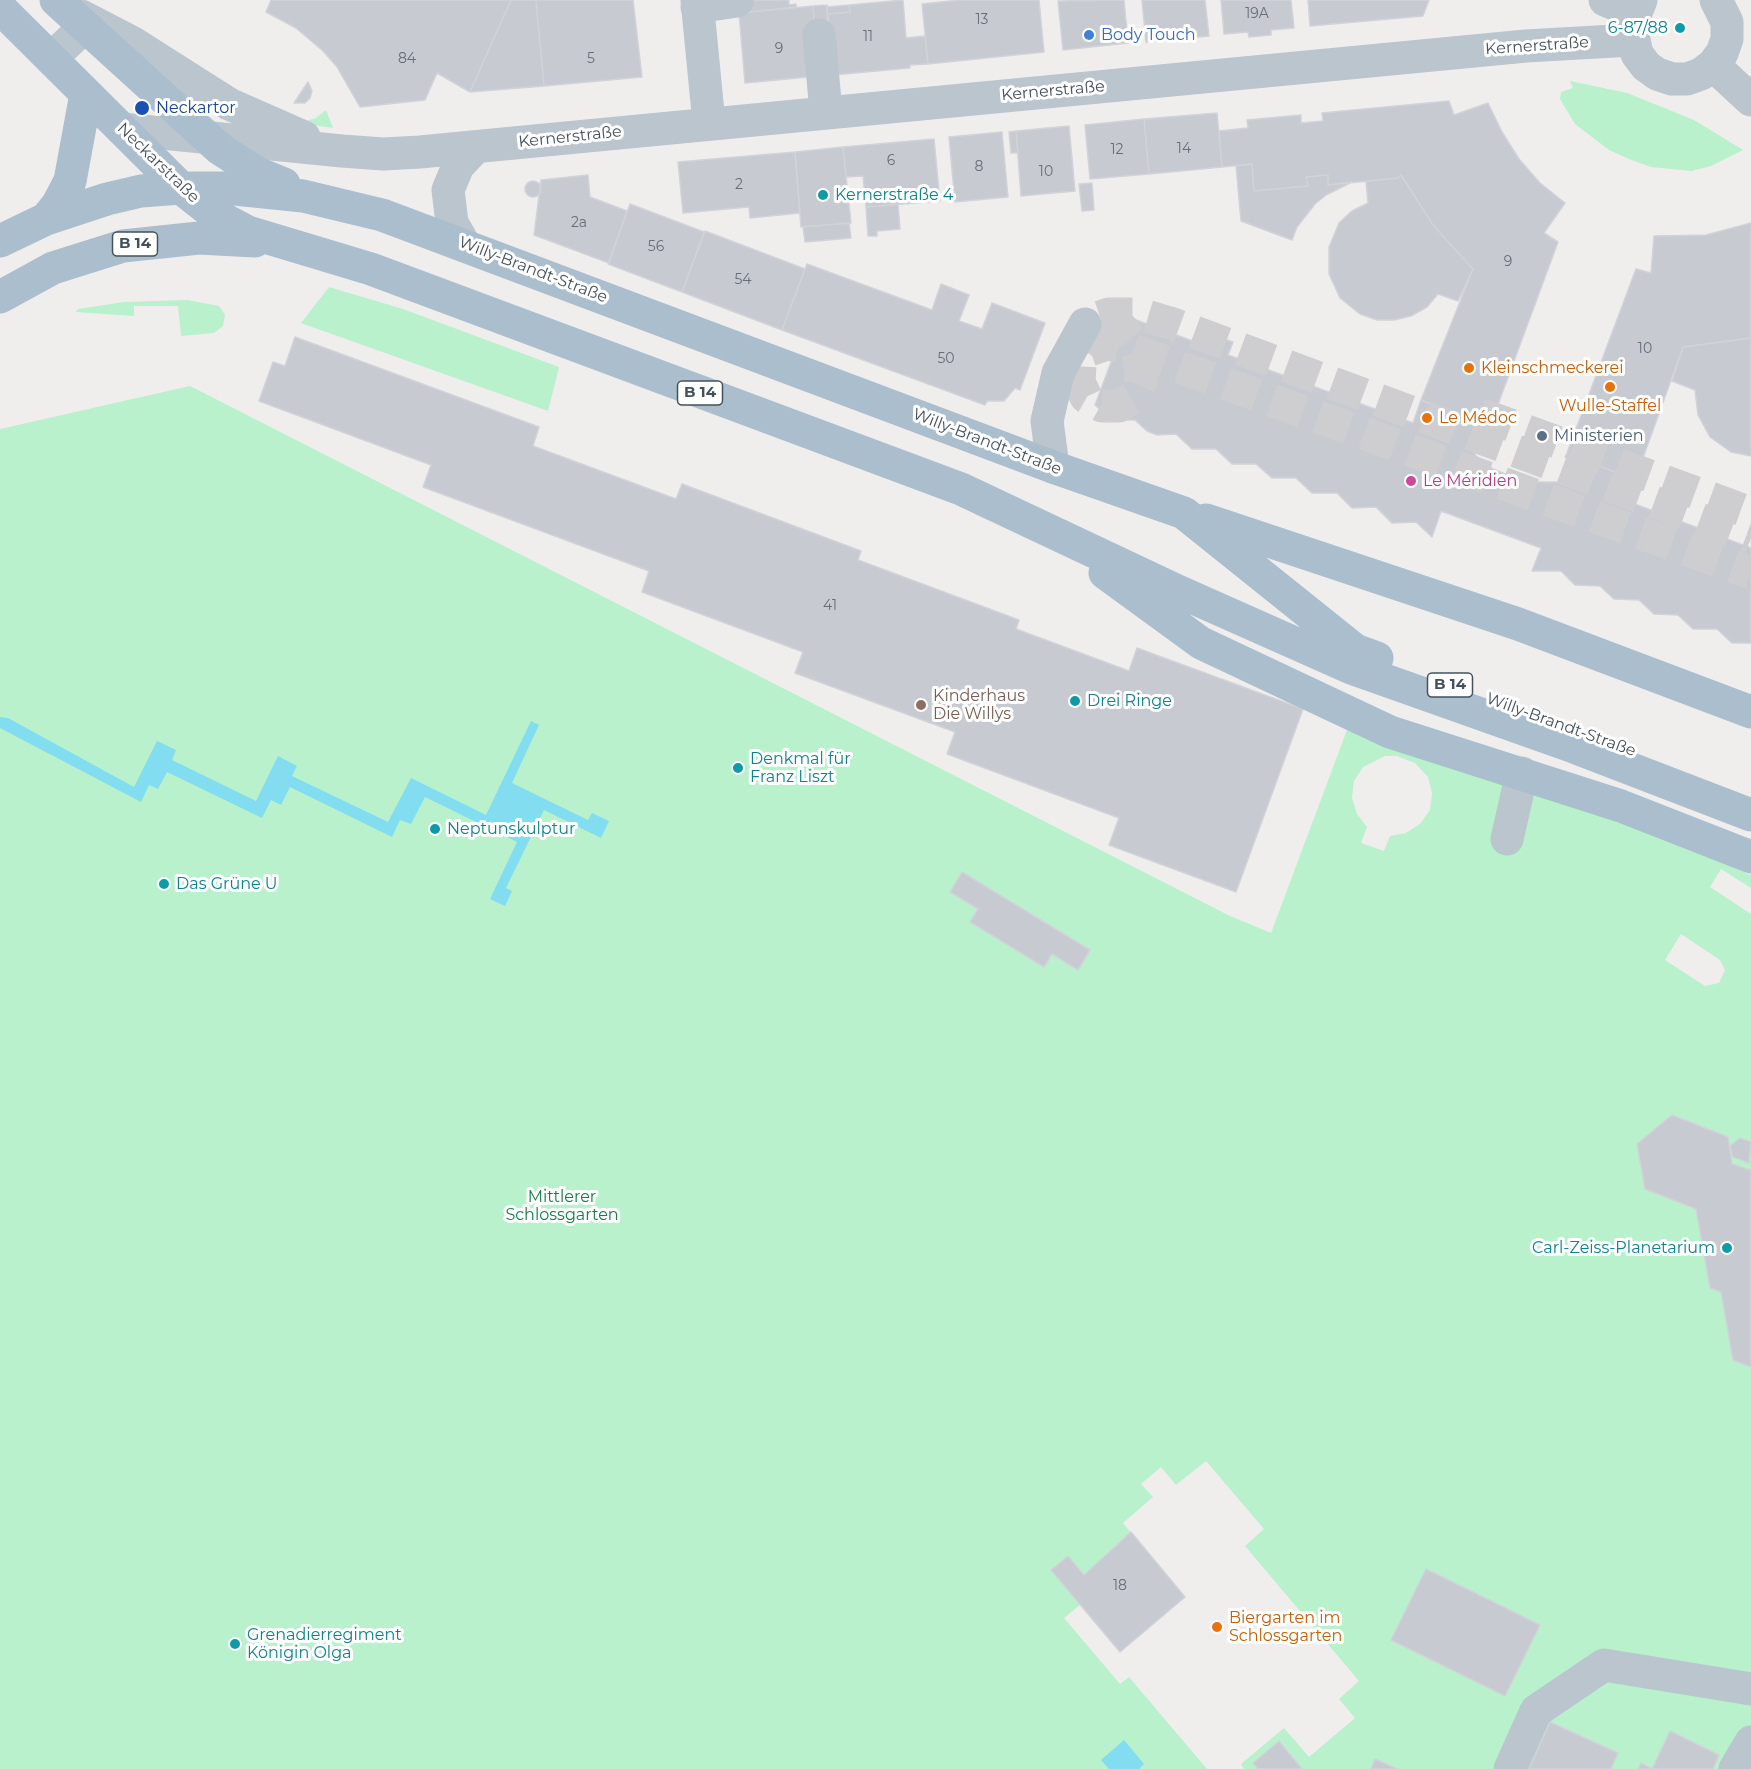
<!DOCTYPE html>
<meta charset="utf-8">
<style>
body{margin:0}
canvas{display:block;background:#f0eded}
</style>
<canvas width="1751" height="1769"></canvas>
<script>
const g = document.querySelector('canvas').getContext('2d');
g.lineJoin = 'round';
function fill(path, color) {
  g.fillStyle = color;
  g.fill(path, 'evenodd');
}
function poly(rows) {
  const path = new Path2D();
  for (const r of rows) {
    if (r.length === 3) {
      path.moveTo(r[0] + r[2], r[1]);
      path.arc(r[0], r[1], r[2], 0, 2 * Math.PI);
      continue;
    }
    path.moveTo(r[0], r[1]);
    for (let i = 2; i < r.length; i += 2) path.lineTo(r[i], r[i + 1]);
  }
  return path;
}
function strokePath(path, color, width, dash) {
  g.strokeStyle = color;
  g.lineWidth = width;
  g.lineCap = dash ? 'butt' : 'round';
  g.setLineDash(dash || []);
  g.stroke(path);
}
function drawText(font, color, halo, rows, align = 'center') {
  g.font = font + ' Montserrat,sans-serif';
  g.lineWidth = 6;
  g.setLineDash([]);
  g.textBaseline = 'middle';
  g.strokeStyle = halo;
  g.fillStyle = color;
  for (const [text, x, y, turn = 0] of rows) {
    g.save();
    g.translate(x, y);
    g.rotate((+turn || 0) * Math.PI / 180);
    g.textAlign = isNaN(turn) ? turn : align;
    if (halo) g.strokeText(text, 0, 0);
    g.fillText(text, 0, 0);
    g.restore();
  }
}
const green = poly([
 [1570,81,1627,93,1694,120,1743,150,1711,166,1691,171,1651,167,1629,159,1609,150,1575,124,1560,99,1561,92,1573,88],
 [326,110,333,128,312,125,307,121,316,118],
 [329,287,403,309,559,367,548,411,301,323],
 [187,300,219,306,225,315,223,326,214,333,181,336,178,306,134,306,134,316,76,312,78,309,124,302],
 [190,386,1230,916,1271,933,1350,722,1626,822,1751,875,1751,888,1721,869,1710,887,1751,914,1751,1170,1732,1164,1727,1137,1672,1115,1637,1144,1645,1189,1696,1209,1721,1292,1751,1367,1751,1769,1244,1769,1241,1764,1284,1728,1309,1757,1355,1718,1339,1699,1359,1681,1245,1546,1264,1529,1206,1461,1176,1485,1161,1467,1141,1484,1153,1497,1123,1523,1185,1597,1120,1652,1080,1605,1064,1618,1120,1684,1129,1677,1207,1769,0,1769,0,429],
 [1385,756,1397,756,1415,763,1428,777,1432,793,1430,810,1420,824,1406,833,1390,836,1384,851,1361,843,1367,827,1357,814,1352,798,1354,781,1363,767],
 [1681,934,1720,960,1725,970,1719,983,1705,986,1665,960]
]);
const water = poly([
 [0,717,8,718,134,787,157,741,176,750,172,760,256,801,278,756,297,766,292,776,388,822,411,778,486,815,531,721,539,725,512,783,588,820,592,813,609,821,601,838,544,810,506,888,512,891,505,906,490,899,517,842,425,797,411,824,400,820,392,837,290,787,281,805,271,800,262,818,167,772,158,789,149,785,141,802,0,728],
 [1124,1740,1144,1764,1139,1769,1109,1769,1101,1760]
]);
const building = poly([
 [271,0,511,0,470,92,437,73,425,100,360,107,337,67,323,51,296,28,266,12,271,0],
 [511,0,536,0,544,86,470,92,511,0],
 [536,0,633,0,642,77,544,86,536,0],
 [737,0,789,0,789,5,796,4,796,7,739,13,737,0],
 [903,0,906,38,925,36,928,64,910,65,910,68,833,75,827,14,850,12,849,5,903,0],
 [960,0,1039,0,1044,52,928,64,922,4,960,0],
 [1124,0,1128,43,1063,50,1058,1,1124,0],
 [1142,0,1205,0,1209,36,1146,42,1142,0],
 [1221,0,1291,0,1294,28,1271,30,1271,35,1249,37,1248,32,1224,34,1221,0],
 [1308,0,1429,0,1423,16,1310,26,1308,0],
 [827,5,829,31,815,32,813,6,827,5],
 [849,5,850,12,827,14,827,7,849,5],
 [813,6,818,66,808,77,745,83,739,13,813,6],
 [308,82,312,91,310,98,305,103,294,103,308,82],
 [1449,101,1454,115,1488,103,1502,132,1519,159,1540,183,1565,203,1544,233,1558,242,1490,426,1421,400,1473,269,1433,225,1401,175,1398,178,1328,185,1328,175,1306,177,1308,186,1254,191,1252,164,1222,167,1219,131,1248,128,1247,120,1301,115,1301,123,1323,121,1322,113,1449,101],
 [1217,113,1222,167,1149,174,1144,119,1217,113],
 [1144,119,1149,174,1090,179,1085,125,1144,119],
 [1069,126,1075,191,1021,196,1016,131,1069,126],
 [1016,131,1018,153,1011,153,1009,132,1016,131],
 [1002,132,1008,197,955,202,949,137,1002,132],
 [934,139,940,201,866,207,863,176,846,177,843,147,934,139],
 [843,147,851,223,801,227,795,152,843,147],
 [795,152,800,213,750,218,749,207,683,213,678,162,795,152],
 [1252,164,1254,191,1308,186,1306,177,1328,175,1328,185,1352,182,1326,195,1315,204,1297,227,1292,240,1241,221,1236,166,1252,164],
 [588,175,590,197,627,211,609,263,534,235,541,180,588,175],
 [1401,175,1433,225,1473,269,1458,301,1438,294,1427,307,1411,316,1394,320,1377,320,1360,314,1340,298,1329,274,1329,247,1339,223,1352,211,1368,203,1366,181,1398,178,1401,175],
 [533,189,8],
 [1092,183,1094,210,1082,211,1079,184,1092,183],
 [630,204,704,232,682,292,608,264,630,204],
 [898,204,900,229,877,231,877,236,868,236,866,207,898,204],
 [849,223,851,238,805,242,803,227,849,223],
 [1751,223,1751,338,1683,347,1635,480,1567,453,1636,269,1651,273,1654,236,1706,235,1751,223],
 [705,231,805,269,782,330,682,292,705,231],
 [807,264,932,310,941,284,969,295,959,321,982,329,992,303,1045,323,1020,390,1015,388,1004,401,987,401,985,405,782,330,807,264],
 [1128,317,1206,346,1210,334,1233,342,1228,355,1413,423,1421,400,1490,426,1488,430,1479,427,1471,445,1476,456,1491,468,1514,478,1529,482,1566,482,1574,461,1565,457,1567,453,1635,480,1627,501,1751,548,1751,643,1732,643,1717,629,1693,629,1678,615,1654,614,1639,600,1614,599,1600,586,1575,585,1561,571,1532,571,1541,548,1441,511,1432,537,1416,522,1392,523,1376,507,1352,508,1337,493,1312,493,1296,478,1272,478,1256,464,1232,464,1216,449,1192,449,1176,434,1157,435,1147,431,1135,420,1112,420,1095,405,1128,317],
 [295,337,539,427,533,446,676,499,682,484,861,551,858,560,1019,620,1016,629,1129,671,1137,648,1303,709,1236,892,1109,845,1119,818,947,754,955,732,795,673,803,652,642,592,649,571,423,487,431,465,259,401,273,362,285,366,295,337],
 [1751,338,1751,456,1731,452,1710,437,1698,415,1695,390,1672,381,1683,347,1751,338],
 [962,872,1090,950,1078,970,1052,954,1044,967,970,922,978,909,950,892,962,872],
 [1672,1115,1728,1137,1732,1164,1751,1170,1751,1367,1733,1360,1721,1292,1710,1288,1696,1209,1645,1189,1637,1144,1672,1115],
 [1740,1138,1751,1142,1749,1163,1733,1157,1730,1146,1740,1138],
 [1131,1532,1185,1597,1120,1652,1051,1570,1068,1556,1084,1575,1131,1532],
 [1426,1569,1540,1625,1505,1696,1391,1640,1426,1569],
 [1550,1722,1618,1753,1611,1769,1529,1769,1550,1722],
 [1670,1731,1719,1755,1713,1769,1638,1769,1641,1763,1652,1769,1670,1731],
 [1279,1741,1302,1769,1258,1769,1253,1763,1279,1741],
 [1375,1759,1397,1769,1371,1769,1375,1759]
]);
const minorTunnel = poly([
 [1109,314,1135,343,1140,364,1141,381,1134,397,1119,406,1102,406,1086,397,1079,382,1080,364,1090,350,1107,344,1124,347,1521,490,1751,573],
 [1100,317,1109,314,1140,314,1173,324,1751,538],
 [1480,414,1751,513]
]);
const minor = poly([
 [697,0,709,123],
 [1605,0,1634,12],
 [1641,0,1631,25,1637,54,1646,66,1657,74,1672,79,1687,79,1701,74,1713,65,1722,53,1727,39,1727,22,1716,0],
 [697,7,737,1],
 [81,16,133,43,229,104,304,137],
 [819,35,826,112],
 [52,58,85,26],
 [1713,65,1751,100],
 [122,129,342,151,383,154,420,152,1526,46,1632,40],
 [464,244,452,223,448,190,458,166,476,147],
 [1053,467,1047,421,1058,373,1085,324],
 [1507,839,1522,773],
 [1510,1769,1536,1711,1604,1665,1751,1689],
 [1735,1769,1751,1742]
]);
const major = poly([
 [56,0,220,149,257,173,284,184],
 [0,8,181,188,214,214,248,232,371,269,961,489,1171,588,1351,668,1574,747,1751,815],
 [46,219,58,204,70,181,86,94],
 [0,241,46,219,107,199,141,191,181,188,225,188,303,196,382,215,1053,467,1184,513,1355,650,1377,658],
 [0,297,53,268,123,246,199,238,255,241],
 [1206,520,1518,624,1751,712],
 [1105,573,1201,643,1390,732,1621,806,1751,857]
]);
const markers = [
 [1680,28,6,"#0f9aa8"],
 [1089,35,6,"#3f7fe0"],
 [142,108,8,"#1a4fb4"],
 [823,195,6,"#0f9aa8"],
 [1469,368,6,"#e8710a"],
 [1610,387,6,"#e8710a"],
 [1427,418,6,"#e8710a"],
 [1542,436,6,"#5c6f8a"],
 [1411,481,6,"#d1479c"],
 [1075,701,6,"#0f9aa8"],
 [921,705,6,"#8d6e63"],
 [738,768,6,"#0f9aa8"],
 [435,829,6,"#0f9aa8"],
 [164,884,6,"#0f9aa8"],
 [1727,1248,6,"#0f9aa8"],
 [1217,1627,6,"#e8710a"],
 [235,1644,6,"#0f9aa8"]
];
const numberNames = [
 ["19A",1257,14],
 ["13",982,20],
 ["11",868,37],
 ["9",779,49],
 ["84",407,59],
 ["5",591,59],
 ["14",1184,149],
 ["12",1117,150],
 ["6",891,161],
 ["8",979,167],
 ["10",1046,172],
 ["2",739,185],
 ["2a",579,223],
 ["56",656,247],
 ["9",1508,262],
 ["54",743,280],
 ["10",1645,349],
 ["50",946,359],
 ["41",830,606],
 ["18",1120,1586]
];
const shields = [
 [135,244,45],
 [700,393,45],
 [1450,685,45]
];
const shieldNames = [
 ["B 14",135,244],
 ["B 14",700,393],
 ["B 14",1450,685]
];
const cultureNames = [
 ["6-87/88",1668,28,"right"],
 ["Kernerstraße 4",835,195],
 ["Drei Ringe",1087,701],
 ["Denkmal für",750,759],
 ["Franz Liszt",750,777],
 ["Neptunskulptur",447,829],
 ["Das Grüne U",176,884],
 ["Carl-Zeiss-Planetarium",1715,1248,"right"],
 ["Grenadierregiment",247,1635],
 ["Königin Olga",247,1653]
];
const shopNames = [
 ["Body Touch",1101,35]
];
const streetNames = [
 ["Kernerstraße",1537,46,-4],
 ["Kernerstraße",1053,91,-5],
 ["Kernerstraße",570,137,-6],
 ["Neckarstraße",158,163,44],
 ["Willy-Brandt-Straße",533,270,21],
 ["Willy-Brandt-Straße",987,442,21],
 ["Willy-Brandt-Straße",1561,725,20]
];
const transitNames = [
 ["Neckartor",156,108]
];
const foodNames = [
 ["Kleinschmeckerei",1481,368],
 ["Wulle-Staffel",1610,406,"center"],
 ["Le Médoc",1439,418],
 ["Biergarten im",1229,1618],
 ["Schlossgarten",1229,1636]
];
const serviceNames = [
 ["Ministerien",1554,436]
];
const hotelNames = [
 ["Le Méridien",1423,481]
];
const educationNames = [
 ["Kinderhaus",933,696],
 ["Die Willys",933,714]
];
const parkNames = [
 ["Mittlerer",562,1197],
 ["Schlossgarten",562,1215]
];
fill(green, '#b8f1cc');
fill(water, '#83ddf0');
fill(building, '#c7cad0');
strokePath(building, '#d1d3d9', 1.5);
strokePath(minorTunnel, '#ceced0', 33, [33, 16]);
strokePath(minor, '#bac5cd', 33);
strokePath(major, '#abbece', 33);
for (const [x, y, r, color] of markers) {
  const dot = new Path2D();
  dot.arc(x, y, r, 0, 2 * Math.PI);
  g.fillStyle = color;
  g.fill(dot);
  strokePath(dot, '#fff', 2);
}
drawText('14px', '#656f78', null, numberNames);
for (const [x, y, w] of shields) {
  const box = new Path2D();
  box.roundRect(x - w / 2, y - 12, w, 24, 4.5);
  g.fillStyle = '#fff';
  g.fill(box);
  strokePath(box, '#44515b', 1.5);
}
drawText('bold 15px', '#44515b', null, shieldNames);
drawText('16px', '#0d838f', '#fff', cultureNames, 'left');
drawText('16px', '#366cbe', '#fff', shopNames, 'left');
drawText('16px', '#44515b', '#fff', streetNames);
drawText('16px', '#164399', '#fff', transitNames, 'left');
drawText('16px', '#c56008', '#fff', foodNames, 'left');
drawText('16px', '#4e5e75', '#fff', serviceNames, 'left');
drawText('16px', '#b23c85', '#fff', hotelNames, 'left');
drawText('16px', '#785e54', '#fff', educationNames, 'left');
drawText('16px', '#128045', '#fff', parkNames);
</script>
